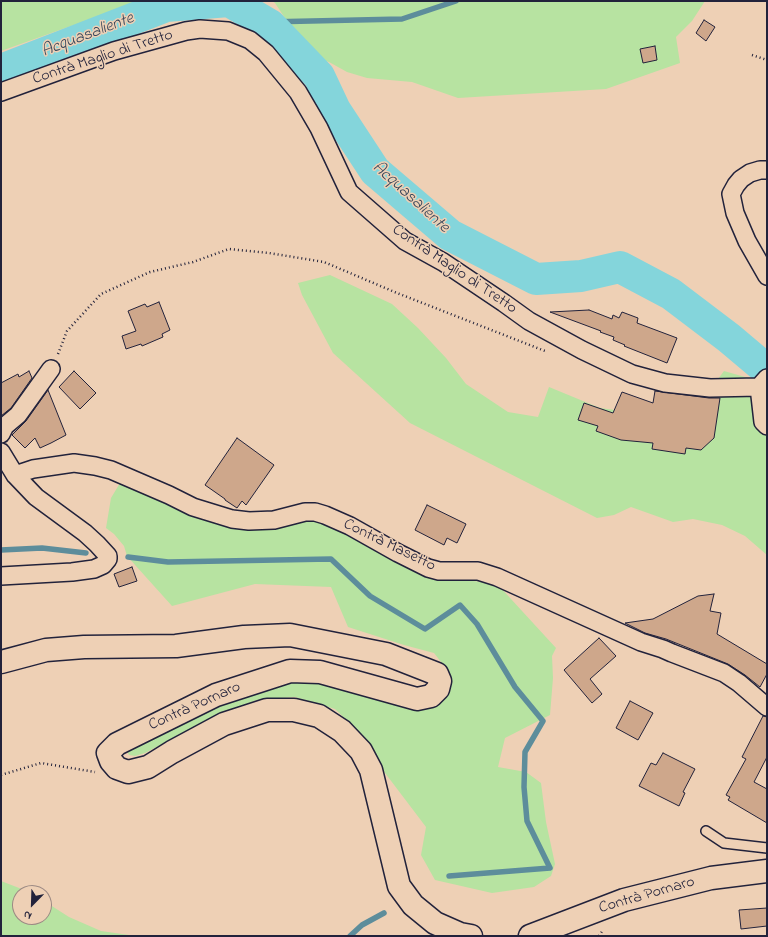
<!DOCTYPE html>
<meta charset="utf-8">
<style>
body{margin:0}
#map{position:relative;width:768px;height:937px;overflow:hidden;background:#eed0b5;font-family:"Indie Flower",sans-serif}
canvas{display:block}
.frame{position:absolute;inset:0;border:2px solid #22223b;pointer-events:none}
.north{position:absolute;left:12px;top:885px;width:40px;height:40px;box-sizing:border-box;background:#eed0b5;border:1px solid #9c8a84;border-radius:50%;rotate:203deg;font-size:11px;font-weight:700;line-height:16px;text-align:center;color:#22223b}
.north::after{content:'';display:block;margin:auto;width:14px;height:18px;background:#22223b;clip-path:polygon(50% 0,100% 100%,50% 72%,0 100%)}
</style>
<div id="map">
<canvas width="768" height="937"></canvas>
<div class="frame"></div>
<div class="north">N</div>
</div>
<script>
const g = document.querySelector('canvas').getContext('2d');
g.lineJoin = 'round';
function fill(path, color) {
  g.fillStyle = color;
  g.fill(path, 'evenodd');
}
function poly(rows) {
  const path = new Path2D();
  for (const r of rows) {
    path.moveTo(r[0], r[1]);
    for (let i = 2; i < r.length; i += 2) path.lineTo(r[i], r[i + 1]);
  }
  return path;
}
function strokePath(path, color, width, dash) {
  g.strokeStyle = color;
  g.lineWidth = width;
  g.lineCap = dash ? 'butt' : 'round';
  g.setLineDash(dash || []);
  g.stroke(path);
}
function drawText(font, color, halo, rows, align = 'center') {
  g.font = font + ' "Indie Flower",sans-serif';
  g.lineWidth = 3;
  g.setLineDash([]);
  g.textBaseline = 'middle';
  g.strokeStyle = halo;
  g.fillStyle = color;
  for (const [text, x, y, turn = 0] of rows) {
    g.save();
    g.translate(x, y);
    g.rotate((+turn || 0) * Math.PI / 180);
    g.textAlign = isNaN(turn) ? turn : align;
    if (halo) g.strokeText(text, 0, 0);
    g.fillText(text, 0, 0);
    g.restore();
  }
}
const green = poly([
 [1,1,148,1,126,9,68,27,1,51],
 [272,1,705,1,692,21,676,37,680,63,606,89,458,98,412,82,367,78,347,72,329,62,312,56,304,47,275,3],
 [330,275,392,304,418,328,446,358,466,384,508,412,538,417,549,387,600,408,646,414,703,405,704,397,710,398,715,392,718,379,724,371,752,379,767,388,767,555,745,536,722,525,693,519,673,522,631,507,614,515,597,518,410,423,333,353,302,295,298,283],
 [126,473,232,513,269,512,311,509,473,581,495,583,500,587,556,648,552,656,553,678,550,715,505,738,498,767,526,772,541,783,546,822,555,864,551,876,534,887,492,893,435,880,421,855,426,827,379,765,363,736,335,709,295,697,257,700,217,715,145,753,135,756,129,755,126,749,142,735,298,675,422,702,445,667,434,653,404,645,348,627,331,587,255,584,172,606,127,556,124,546,114,534,106,528,111,498],
 [1,881,32,893,20,893,20,917,44,917,44,901,69,917,101,931,136,936,1,936]
]);
const stream = poly([
 [266,22,402,19,456,1],
 [1,550,42,548,86,553],
 [128,557,168,562,331,559,370,596,425,629,460,605,477,624,515,687,543,721,525,752,524,787,527,821,550,868,449,876],
 [350,936,362,925,384,913]
]);
const river = poly([
 [1,70,166,6,229,1,270,25,319,76,335,110,375,171,450,235,536,279,581,276,620,267,671,294,729,338,767,370]
]);
const building = poly([
 [704,20,715,27,706,41,696,33,704,20],
 [655,46,657,60,643,63,640,49,655,46],
 [159,302,170,330,162,334,163,337,142,346,141,344,126,349,122,336,136,331,128,311,145,304,147,307,159,302],
 [589,310,612,319,613,315,619,318,622,312,638,318,637,323,677,338,667,363,624,346,625,345,613,340,614,337,600,332,601,331,550,312,589,310],
 [29,371,32,378,11,408,1,416,1,383,18,374,19,377,29,371],
 [74,371,96,393,80,409,59,387,74,371],
 [48,390,66,435,51,443,40,448,35,438,25,448,12,435,26,421,48,390],
 [655,391,709,398,720,398,714,438,701,450,686,448,685,454,652,449,653,443,621,440,596,431,598,426,578,420,584,403,613,413,622,392,653,403,655,391],
 [237,438,274,465,246,505,242,501,237,508,225,500,225,499,205,485,237,438],
 [427,505,466,524,457,543,447,538,444,545,415,530,427,505],
 [132,567,137,581,119,587,114,574,132,567],
 [714,594,710,611,721,613,717,634,767,664,767,674,760,687,745,675,728,664,666,639,645,633,625,623,653,619,698,596,714,594],
 [599,638,616,656,590,679,602,694,592,703,564,670,599,638],
 [630,701,653,713,638,740,616,728,630,701],
 [763,716,767,717,767,757,754,782,767,789,767,823,728,800,730,797,726,795,746,759,742,757,763,716],
 [663,753,695,769,683,792,685,793,679,806,639,786,651,763,656,765,663,753],
 [767,908,767,926,741,929,739,910,767,908]
]);
const path = poly([
 [752,55,767,60],
 [58,354,67,331,101,294,150,272,193,262,229,249,269,253,324,262,397,293,545,351],
 [1,775,41,763,95,772],
 [599,936,603,930]
]);
const service = poly([
 [706,831,724,843,767,848]
]);
const minor = poly([
 [1,92,114,51,186,31,200,29,228,31,250,40,266,53,298,92,319,128,349,192,405,241,443,262,504,303,529,321,582,350,632,374,665,383,710,388,759,387,767,378],
 [767,170,760,170,750,173,741,179,736,185,731,194,735,213,747,241,767,276],
 [759,387,763,422,767,426],
 [1,434,5,426,18,415,51,369],
 [1,452,15,475,36,497,85,533,97,544,108,556,108,559,103,565,94,569,72,572,1,576],
 [15,475,33,469,74,463,95,466,111,470,169,495,193,507,232,519,249,521,274,520,305,512,315,512,325,515,350,526,398,553,428,568,439,571,478,571,497,577,641,642,663,649,672,653,724,673,739,683,767,707]
]);
const tertiary = poly([
 [1,662,46,650,84,647,176,646,244,637,290,635,386,654,437,674,440,681,438,689,431,696,417,699,320,672,290,671,216,695,117,744,108,753,111,761,117,768,128,772,148,767,172,752,224,724,267,710,294,710,319,716,342,731,361,751,371,770,399,886,413,905,435,923,460,934,471,936],
 [530,936,624,900,711,878,767,871]
]);
const streetNames = [
 ["Contrà Maglio di Tretto",103,58,-18],
 ["Contrà Maglio di Tretto",454,270,34],
 ["Contrà Masetto",389,546,26],
 ["Contrà Pornaro",195,707,-24],
 ["Contrà Pornaro",647,896,-16]
];
const waterNames = [
 ["Acquasaliente",88,36,-21],
 ["Acquasaliente",410,198,42]
];
fill(green, '#b7e3a1');
strokePath(stream, '#5d8d9b', 5.5);
strokePath(river, '#84d5db', 32);
fill(building, '#cea78b');
strokePath(building, '#22223b', 1);
strokePath(service, '#22223b', 12);
strokePath(minor, '#22223b', 20);
strokePath(tertiary, '#22223b', 25);
strokePath(path, '#22223b', 2.5, [1, 3]);
strokePath(service, '#eed0b5', 9);
strokePath(minor, '#eed0b5', 17);
strokePath(tertiary, '#eed0b5', 22);
drawText('16px', '#22223b', '#eed0b5', streetNames);
drawText('italic 17px', '#36465b', '#eed0b5', waterNames);
</script>
